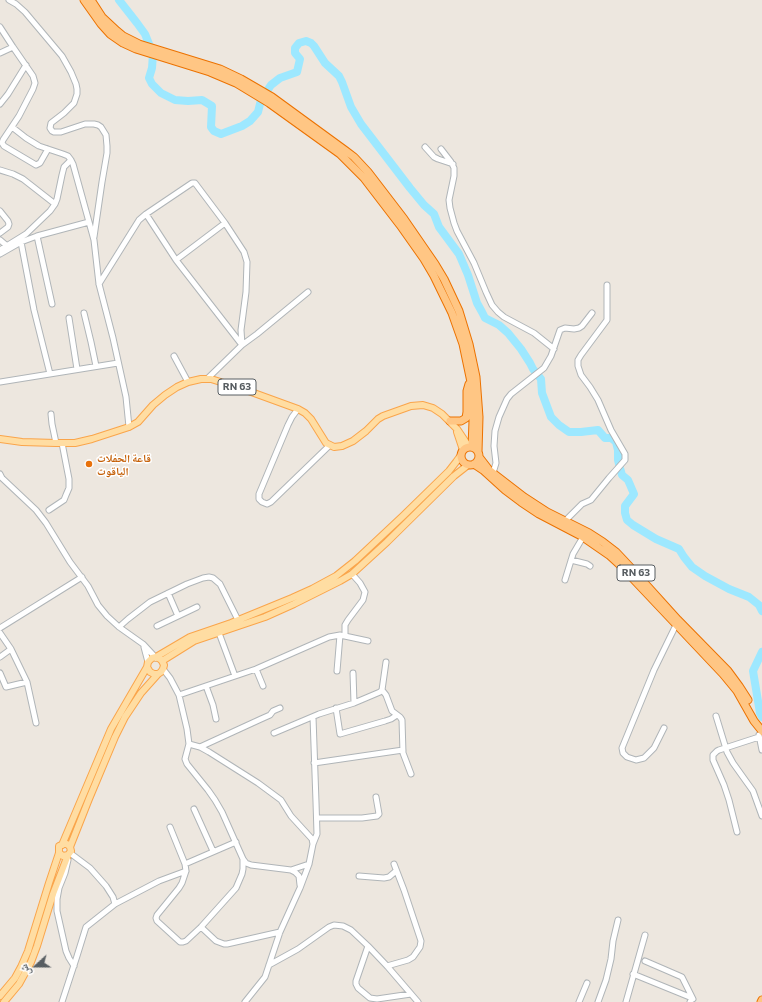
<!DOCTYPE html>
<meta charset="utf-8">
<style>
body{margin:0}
#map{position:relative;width:762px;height:1002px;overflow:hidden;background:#ede7df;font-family:Commissioner,"Noto Naskh Arabic",sans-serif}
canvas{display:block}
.north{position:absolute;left:16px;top:946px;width:40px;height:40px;-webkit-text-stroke:3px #fff;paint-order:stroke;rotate:249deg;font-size:11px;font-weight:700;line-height:16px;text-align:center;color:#585e62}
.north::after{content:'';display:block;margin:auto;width:14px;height:18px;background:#585e62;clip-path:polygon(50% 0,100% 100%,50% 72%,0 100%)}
</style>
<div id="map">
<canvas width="762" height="1002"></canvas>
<div class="north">ش</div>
</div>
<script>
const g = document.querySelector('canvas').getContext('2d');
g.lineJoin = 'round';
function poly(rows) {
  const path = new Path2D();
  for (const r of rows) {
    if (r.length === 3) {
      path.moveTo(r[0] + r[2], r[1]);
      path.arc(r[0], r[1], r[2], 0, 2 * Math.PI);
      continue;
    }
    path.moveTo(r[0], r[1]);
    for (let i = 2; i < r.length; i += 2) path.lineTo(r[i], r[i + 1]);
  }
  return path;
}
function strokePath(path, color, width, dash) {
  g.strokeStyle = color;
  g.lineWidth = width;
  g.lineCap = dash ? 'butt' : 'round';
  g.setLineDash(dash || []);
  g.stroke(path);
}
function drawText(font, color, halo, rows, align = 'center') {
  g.font = font + ' Commissioner,"Noto Naskh Arabic",sans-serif';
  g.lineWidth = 3;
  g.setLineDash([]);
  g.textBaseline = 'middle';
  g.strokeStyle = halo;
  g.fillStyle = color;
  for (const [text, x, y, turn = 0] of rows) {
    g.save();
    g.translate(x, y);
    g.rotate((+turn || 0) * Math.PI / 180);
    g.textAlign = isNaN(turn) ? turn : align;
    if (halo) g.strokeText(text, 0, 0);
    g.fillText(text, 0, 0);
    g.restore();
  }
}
const river = poly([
 [119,0,137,23,145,34,153,54,152,68,149,78,152,84,161,93,175,100,188,101,202,100,212,106,211,127,214,131,221,134,242,126,250,121,258,112,261,100,271,85,280,78,297,72,300,59,295,53,295,48,299,43,306,41,311,43,314,46,325,63,339,76,342,82,351,107,361,124,410,188,424,205,434,214,439,227,459,254,468,275,477,303,482,312,485,318,499,325,508,333,521,349,530,363,533,369,541,379,542,393,551,417,559,425,569,432,581,432,598,430,605,438,611,438,616,442,618,450,618,460,620,468,622,475,628,480,634,494,625,506,625,513,627,520,633,525,656,539,679,549,684,557,692,567,705,576,729,589,749,597,759,605,762,611],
 [762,652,753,671,760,713,762,717]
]);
const minor = poly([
 [9,0,16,4,25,12,62,56,71,72,76,84,77,89,77,94,74,103,64,113,51,123,50,128,52,131,54,132,61,132,85,124,94,124,98,125,101,127,106,135,107,146,107,153,102,182,94,237],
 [0,27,13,47,33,76,35,83,33,89,19,116,3,140,2,143,4,146,36,165,40,163,48,149],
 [0,53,13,47],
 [0,104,8,94,26,65],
 [12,127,26,138,39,146,63,154,68,156,71,160,73,164,94,240,99,284,113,338,126,397,129,427],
 [425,147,434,157,438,159,453,164],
 [441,149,451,162,454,168,454,176,449,200,450,208,454,223,457,231,474,263,486,292,492,305,498,312,504,317,534,333,554,349],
 [0,170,13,174,23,179,55,204],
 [0,211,8,221,9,224,8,227,0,233],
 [146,214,176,260,242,345,257,334,308,292],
 [0,240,7,246],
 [21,242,34,310,50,374],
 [0,250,26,234,50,211,55,204,57,199,62,175,64,167,71,160],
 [0,254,21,242,37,236],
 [176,260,225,223],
 [99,284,139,220,146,214,192,183,195,183,225,223,244,252,247,262,246,292,241,330,242,345,207,379],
 [52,304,37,236,89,222],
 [84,313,91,342,96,366],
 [69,318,77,369],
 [174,356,188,382],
 [0,382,118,363],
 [298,409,292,417,288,425,259,494,259,499,262,502,267,504,271,502,330,445],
 [51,414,52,424,56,443],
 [493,473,496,463,494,446,495,431,499,417,507,399,511,394,544,368,551,356,560,330,565,328,574,329,579,328,582,326,592,313],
 [0,474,2,478,36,510,46,523,70,562,88,586,98,605,107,616,119,627,143,644,156,658],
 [49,510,64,500,66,495,69,488,69,479,62,443],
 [565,521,582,504,591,500,609,478,625,460,625,454,611,430,598,400,590,387,581,375,578,366,578,360,581,355,607,320,607,285],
 [571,560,587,564,590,566],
 [565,580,573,554,583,537],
 [168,593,178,616],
 [157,626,197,607],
 [119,627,128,619,150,602,187,584,203,578,209,577,213,578,220,584,238,620],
 [0,628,82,577],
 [0,633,11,649,27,682,36,723],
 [219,633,235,676],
 [345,636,345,625,348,620,363,600,365,592,360,583,352,574],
 [144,647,148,662],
 [0,657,11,649],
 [163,669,170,678,179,695,187,729,189,744,200,747,209,752,258,783,281,800,291,816,312,839,313,844],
 [256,669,263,686],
 [337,671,340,635],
 [0,673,6,687,27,682],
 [206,686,213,705,216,719],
 [382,690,386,695,392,711,400,717,402,720,403,753,411,774],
 [179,695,256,669,329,637,340,635,368,641],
 [354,703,380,692,382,690,386,662],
 [336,708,340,734,385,721,391,719,397,715],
 [716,716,727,752,733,763,753,791,762,816],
 [664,728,654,748,644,758,636,760,627,757,623,753,622,748,654,670,676,625],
 [274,733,319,714,354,703,353,673],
 [759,735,762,750],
 [189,744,185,759,187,764,208,790,215,800,222,812,243,859,246,863,251,865,291,870],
 [200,747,261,719,270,715,273,711,280,708],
 [314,763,403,750],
 [194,809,213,851],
 [317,818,362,818,377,816,379,814,376,797],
 [170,827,185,864,186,871,182,883,179,888,157,915,156,918,157,921,180,942,183,942,186,941,201,927,236,888,242,874,243,869,243,859],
 [737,832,729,800,724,785,713,760,713,755,717,751,719,750,759,737],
 [70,853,90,868,106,886,113,897,115,904],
 [68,860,65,873,59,888,57,899,57,911,66,951,69,958,74,966],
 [185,864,236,842],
 [359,876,384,878,389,877,396,871],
 [300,885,299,876,295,872,291,870,309,864],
 [201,927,216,941,224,944,227,944,280,932],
 [368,946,356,981,356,984,358,988,370,998,377,999,411,994],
 [645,961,682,977,693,999],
 [269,965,298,949,329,927,334,925,343,926,351,930,368,946,387,966,418,1002],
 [387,966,408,960,413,957,420,947,421,941,404,890,394,864],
 [633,974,692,998,690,1002],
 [62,1002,77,956,86,927,115,904,159,881,186,871],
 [245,1002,265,977,280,932,300,888,309,864,313,844,317,834,316,802,313,717],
 [579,1002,587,983],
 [598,1002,606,980,611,959,613,941,618,920],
 [626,1002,645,935]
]);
const major = poly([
 [457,432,463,450],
 [0,439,22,442,56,443,75,443,92,439,129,427,138,422,153,405,165,395,177,387,188,382,201,379,211,379,243,389,298,409,305,413,311,419,326,443,334,447,342,446,353,441,366,431,378,419,383,416,411,406,423,405,433,408,442,414,457,429,469,447],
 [156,657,190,637,231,623,292,598,312,589,336,576,355,561,403,516,449,471,456,462,461,455],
 [162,661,194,641,265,617,294,604,340,581,352,574,387,542,454,476,468,465],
 [62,845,111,729,147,667,148,662,152,658,156,657,160,659,162,661,164,665,163,669,161,672,158,674,154,674,150,672,147,667],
 [70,847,89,799,115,737,125,717,141,693,158,674],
 [0,996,15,978,21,967,28,951,49,883,59,853,59,846,64,844,67,844,70,847,71,851,68,855,63,856,59,853],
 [4,1002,19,984,31,962,37,946,53,894,68,855]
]);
const highway = poly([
 [84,0,101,24,110,34,123,43,136,49,210,72,236,83,269,103,340,154,364,178,400,225,424,259,434,276,452,313,463,344,471,382,473,421,472,447],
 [91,0,102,17,117,31,123,36,139,44,220,69,241,79,272,97,346,151,354,157,368,172,404,219,435,264,444,279,459,311,469,344,476,377,479,417,478,452],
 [450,421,461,421,466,418,467,412,467,391,469,384],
 [470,456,9],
 [479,457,489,470,524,497,547,512,589,533,603,542,616,552,631,568,678,620,728,671,739,686,748,700],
 [474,464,483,470,505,490,521,502,539,514,583,537,609,555,621,566,723,674,737,691,754,721,762,731],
 [761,1002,762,1000]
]);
const markers = [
 [89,464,4,"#e8710a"]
];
const shields = [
 [237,387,38],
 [636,573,38]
];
const shieldNames = [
 ["RN 63",237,387],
 ["RN 63",636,573]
];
const foodNames = [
 ["قاعة الحفلات",97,458],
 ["الياقوت",97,471]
];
strokePath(river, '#9de8ff', 8);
strokePath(minor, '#b0b5b8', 7);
strokePath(major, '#faa54b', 8);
strokePath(highway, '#ec7200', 9);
strokePath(minor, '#fff', 5);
strokePath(major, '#ffdda2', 6);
strokePath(highway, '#ffc684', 7);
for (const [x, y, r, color] of markers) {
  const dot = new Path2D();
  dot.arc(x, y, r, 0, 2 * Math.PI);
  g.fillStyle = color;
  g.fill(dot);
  strokePath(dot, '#fff', 1.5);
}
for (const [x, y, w] of shields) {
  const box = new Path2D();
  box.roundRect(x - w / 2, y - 8, w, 16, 3);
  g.fillStyle = '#fff';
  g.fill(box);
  strokePath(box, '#585e62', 1);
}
drawText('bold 10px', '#585e62', null, shieldNames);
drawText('bold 11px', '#c56008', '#fff', foodNames, 'left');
</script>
